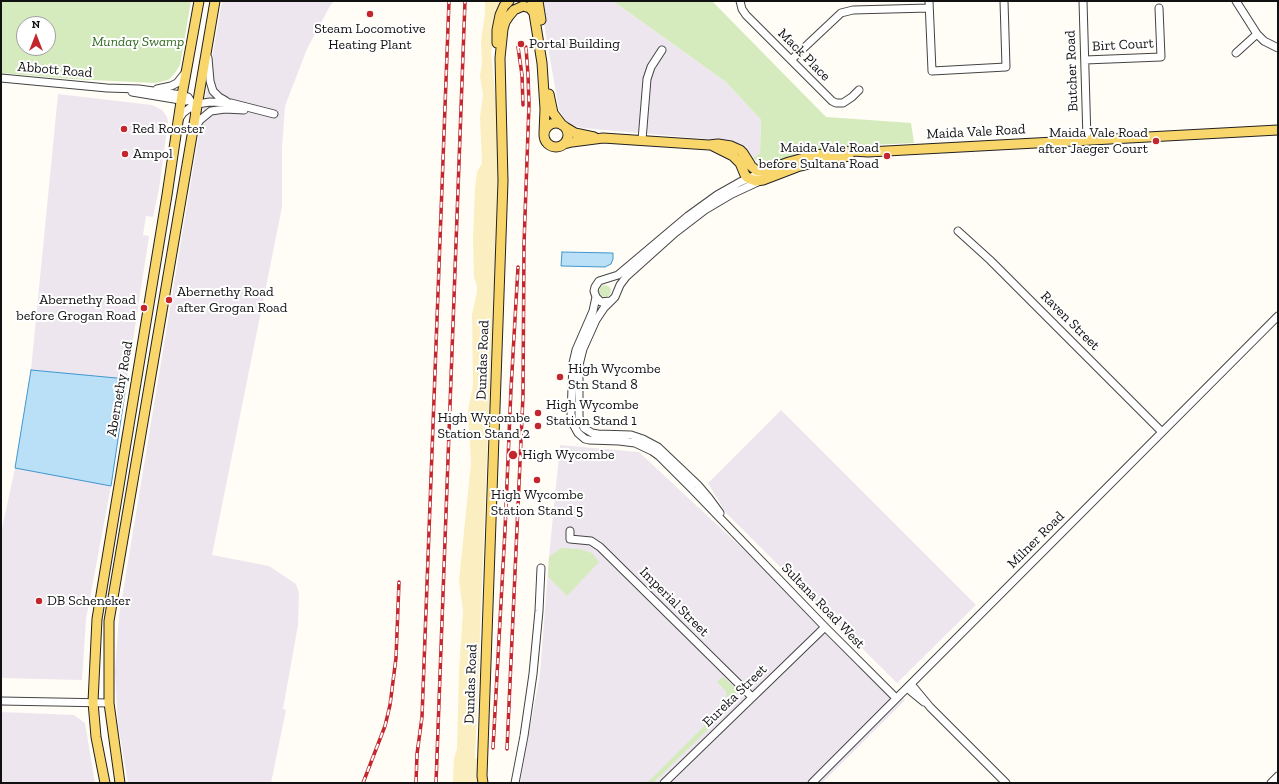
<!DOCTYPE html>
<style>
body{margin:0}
#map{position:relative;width:1279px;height:784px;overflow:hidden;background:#fffdf5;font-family:"Zilla Slab",serif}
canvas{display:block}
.frame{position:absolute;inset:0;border:2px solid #111;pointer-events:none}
.north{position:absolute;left:16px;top:16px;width:40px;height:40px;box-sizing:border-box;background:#fff;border:1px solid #a0a0a0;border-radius:50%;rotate:0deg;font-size:11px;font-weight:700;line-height:16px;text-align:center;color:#111}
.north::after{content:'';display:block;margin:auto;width:14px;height:18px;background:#c4262e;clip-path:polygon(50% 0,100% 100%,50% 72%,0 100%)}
</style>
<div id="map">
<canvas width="1279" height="784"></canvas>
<div class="frame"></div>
<div class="north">N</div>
</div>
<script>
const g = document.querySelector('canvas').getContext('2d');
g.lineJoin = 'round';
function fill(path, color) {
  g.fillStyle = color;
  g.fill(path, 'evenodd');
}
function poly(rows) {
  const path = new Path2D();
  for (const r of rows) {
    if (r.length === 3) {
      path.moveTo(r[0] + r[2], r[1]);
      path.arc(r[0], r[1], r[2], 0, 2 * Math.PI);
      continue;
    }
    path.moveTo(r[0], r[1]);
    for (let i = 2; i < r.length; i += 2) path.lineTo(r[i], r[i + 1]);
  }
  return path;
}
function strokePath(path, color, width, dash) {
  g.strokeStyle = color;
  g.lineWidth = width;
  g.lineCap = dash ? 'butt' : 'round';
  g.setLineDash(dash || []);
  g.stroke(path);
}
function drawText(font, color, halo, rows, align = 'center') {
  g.font = font + ' "Zilla Slab",serif';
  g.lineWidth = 4;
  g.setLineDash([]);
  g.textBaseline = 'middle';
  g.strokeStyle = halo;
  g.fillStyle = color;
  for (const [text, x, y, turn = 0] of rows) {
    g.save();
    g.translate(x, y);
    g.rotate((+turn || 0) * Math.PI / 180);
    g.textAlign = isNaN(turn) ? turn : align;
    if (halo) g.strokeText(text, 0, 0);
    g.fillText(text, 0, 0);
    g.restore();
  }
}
const industrial = poly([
 [222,1,334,1,330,6,307,49,285,106,282,148,282,207,212,555,269,566,296,584,299,593,298,625,283,709,286,710,271,783,128,783,118,724,115,672,119,616,200,127],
 [540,1,613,1,726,82,761,120,760,153,753,158,741,144,730,141,583,128,568,124,559,110],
 [58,94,152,105,162,110,167,117,168,121,159,189,153,217,146,216,143,235,149,236,127,379,31,370],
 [781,410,976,605,897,683,726,513,708,483],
 [560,445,639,452,905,700,822,783,520,783,540,674,549,557],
 [15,468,111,486,86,619,82,680,1,678,1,533],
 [1,712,74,715,85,723,95,783,1,783]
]);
const green = poly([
 [1,1,191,1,180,65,175,73,168,80,156,83,71,79,1,73],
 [24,24,48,24,48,48,24,48],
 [613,1,712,1,826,117,911,123,914,143,869,145,813,151,780,160,760,164,753,158,760,153,761,120,726,82],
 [605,291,6],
 [561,548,580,549,592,553,599,562,567,596,548,577,549,557],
 [723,677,736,689,737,694,736,702,653,783,647,783,727,703,726,691,717,682]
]);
const sand = poly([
 [485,1,516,1,502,16,495,31,491,52,497,112,498,183,475,758,480,758,479,783,453,783,454,758,457,749,459,671,463,611,459,581,471,463,468,410,473,385,472,314,477,292,477,286,474,277,473,239,475,188,477,172,482,163,480,117,483,95,480,76,482,63,481,41,485,13]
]);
const water = poly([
 [562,252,613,253,613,259,611,264,605,267,561,266,562,252],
 [31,370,127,379,111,486,15,468,31,370]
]);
const minor = poly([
 [740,1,742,9,746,15,832,101,836,103,843,103,852,97,859,90],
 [929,1,932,71,1006,67,1004,1],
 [1083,1,1087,140],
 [1236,1,1257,34,1264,41,1278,48],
 [1236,53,1257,34],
 [208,58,210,81,213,91,219,97,226,101],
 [791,60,841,13,853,10,929,8],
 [1085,60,1161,57,1159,8],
 [1,78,107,88,139,89,182,95,188,97,190,100,194,108,195,113],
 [157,89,171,86,177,83,185,73],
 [132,92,186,101],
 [179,119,183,113,191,107,197,104,210,102,231,103,274,114],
 [194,130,200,120,211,111,225,109,244,110],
 [642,140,647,79,651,67,662,50],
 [958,231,990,260,1162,432],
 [596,297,593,311,576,350,573,363,571,414,573,424,578,433,585,439,589,440,619,441,635,443,652,451,659,456,692,489,825,627,896,698],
 [610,301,601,302,596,297,594,291,595,287,599,281,618,275,688,216,717,195,740,182,763,172],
 [720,513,709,498,698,485,658,447,643,439,631,435,598,434,592,433,584,428,580,421,579,416,579,365,583,349,596,320,604,308,615,297,620,285,626,277,675,233,705,210,732,194,760,181],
 [570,531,570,539,591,541,600,547,752,697],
 [911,684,930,707,1006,783],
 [907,688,924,702],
 [1,701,109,703],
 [515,783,524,736,533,674,539,611,541,568],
 [664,783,825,627],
 [812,783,1278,316],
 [1271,783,1278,776]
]);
const major = poly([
 [532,1,542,63,545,109,544,133],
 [538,1,541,20],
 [497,43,497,30,500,15,504,6,509,1],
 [549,94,553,113,562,125],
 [556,135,12],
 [565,127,575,133,594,137],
 [564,144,572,142,603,138,709,145,718,144,731,146,740,150,743,153,750,164],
 [713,146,733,156,740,163,745,175,748,178,756,181,763,180,797,167,813,163,849,156],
 [751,166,757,171,765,171,789,162,811,156,828,153,853,151,868,152,1278,130],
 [105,783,96,737,93,702,97,619,167,195,182,95,199,1],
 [120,783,109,703,109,621,215,1],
 [483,783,482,776,503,181,500,58,503,29,505,22,509,16,514,10,523,6,530,8,534,13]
]);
const rail = poly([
 [518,47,522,75,523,105],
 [493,748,505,530,511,389,518,267],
 [507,749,523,396,524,244,529,104,528,75,526,47],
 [363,783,385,726,390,705,396,658,399,582],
 [416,783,417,754,422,717,449,1],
 [436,783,465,1]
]);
const markers = [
 [370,14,4,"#c4262e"],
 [521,44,4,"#c4262e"],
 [124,129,4,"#c4262e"],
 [1156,141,4,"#c4262e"],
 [125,154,4,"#c4262e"],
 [887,156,4,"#c4262e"],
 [169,300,4,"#c4262e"],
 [144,308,4,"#c4262e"],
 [560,377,4,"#c4262e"],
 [538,413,4,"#c4262e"],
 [538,426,4,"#c4262e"],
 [513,455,5,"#c4262e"],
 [537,480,4,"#c4262e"],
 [39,601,4,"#c4262e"]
];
const poiNames = [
 ["Steam Locomotive",370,29,"center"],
 ["Heating Plant",370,45,"center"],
 ["Portal Building",529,44],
 ["Red Rooster",132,129],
 ["Maida Vale Road",1148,133,"right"],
 ["after Jaeger Court",1148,149,"right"],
 ["Maida Vale Road",879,148,"right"],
 ["before Sultana Road",879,164,"right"],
 ["Ampol",133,154],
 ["Abernethy Road",177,292],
 ["after Grogan Road",177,308],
 ["Abernethy Road",136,300,"right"],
 ["before Grogan Road",136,316,"right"],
 ["High Wycombe",568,369],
 ["Stn Stand 8",568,385],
 ["High Wycombe",546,405],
 ["Station Stand 1",546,421],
 ["High Wycombe",530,418,"right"],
 ["Station Stand 2",530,434,"right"],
 ["High Wycombe",522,455],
 ["High Wycombe",537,495,"center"],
 ["Station Stand 5",537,511,"center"],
 ["DB Scheneker",47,601]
];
const parkNames = [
 ["Munday Swamp",138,42]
];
const streetNames = [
 ["Birt Court",1123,45,-3],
 ["Mack Place",804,55,45],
 ["Abbott Road",55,70,5],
 ["Butcher Road",1072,71,-92],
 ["Maida Vale Road",976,132,-3],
 ["Raven Street",1070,321,45],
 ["Dundas Road",483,360,-88],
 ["Abernethy Road",120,389,-80],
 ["Milner Road",1036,540,-45],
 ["Imperial Street",674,602,45],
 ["Sultana Road West",823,606,46],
 ["Dundas Road",471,684,-88],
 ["Eureka Street",735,696,-44]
];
fill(industrial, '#eee6ef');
fill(green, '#d5ebbd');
fill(sand, '#fbeec1');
fill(water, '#b9e0f7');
strokePath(water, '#3f96cf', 1);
strokePath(minor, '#444', 9);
strokePath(major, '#222', 11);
strokePath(minor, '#fff', 7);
strokePath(major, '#f9d66b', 9);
strokePath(rail, '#c4262e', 3.5);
strokePath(rail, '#fff', 2, [6]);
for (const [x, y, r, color] of markers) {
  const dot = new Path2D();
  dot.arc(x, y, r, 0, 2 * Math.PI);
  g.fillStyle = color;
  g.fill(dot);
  strokePath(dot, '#fff', 1.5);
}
drawText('14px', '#111', '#fff', poiNames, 'left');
drawText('italic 14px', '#2f6b1f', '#fff', parkNames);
drawText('14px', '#111', '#fff', streetNames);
</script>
